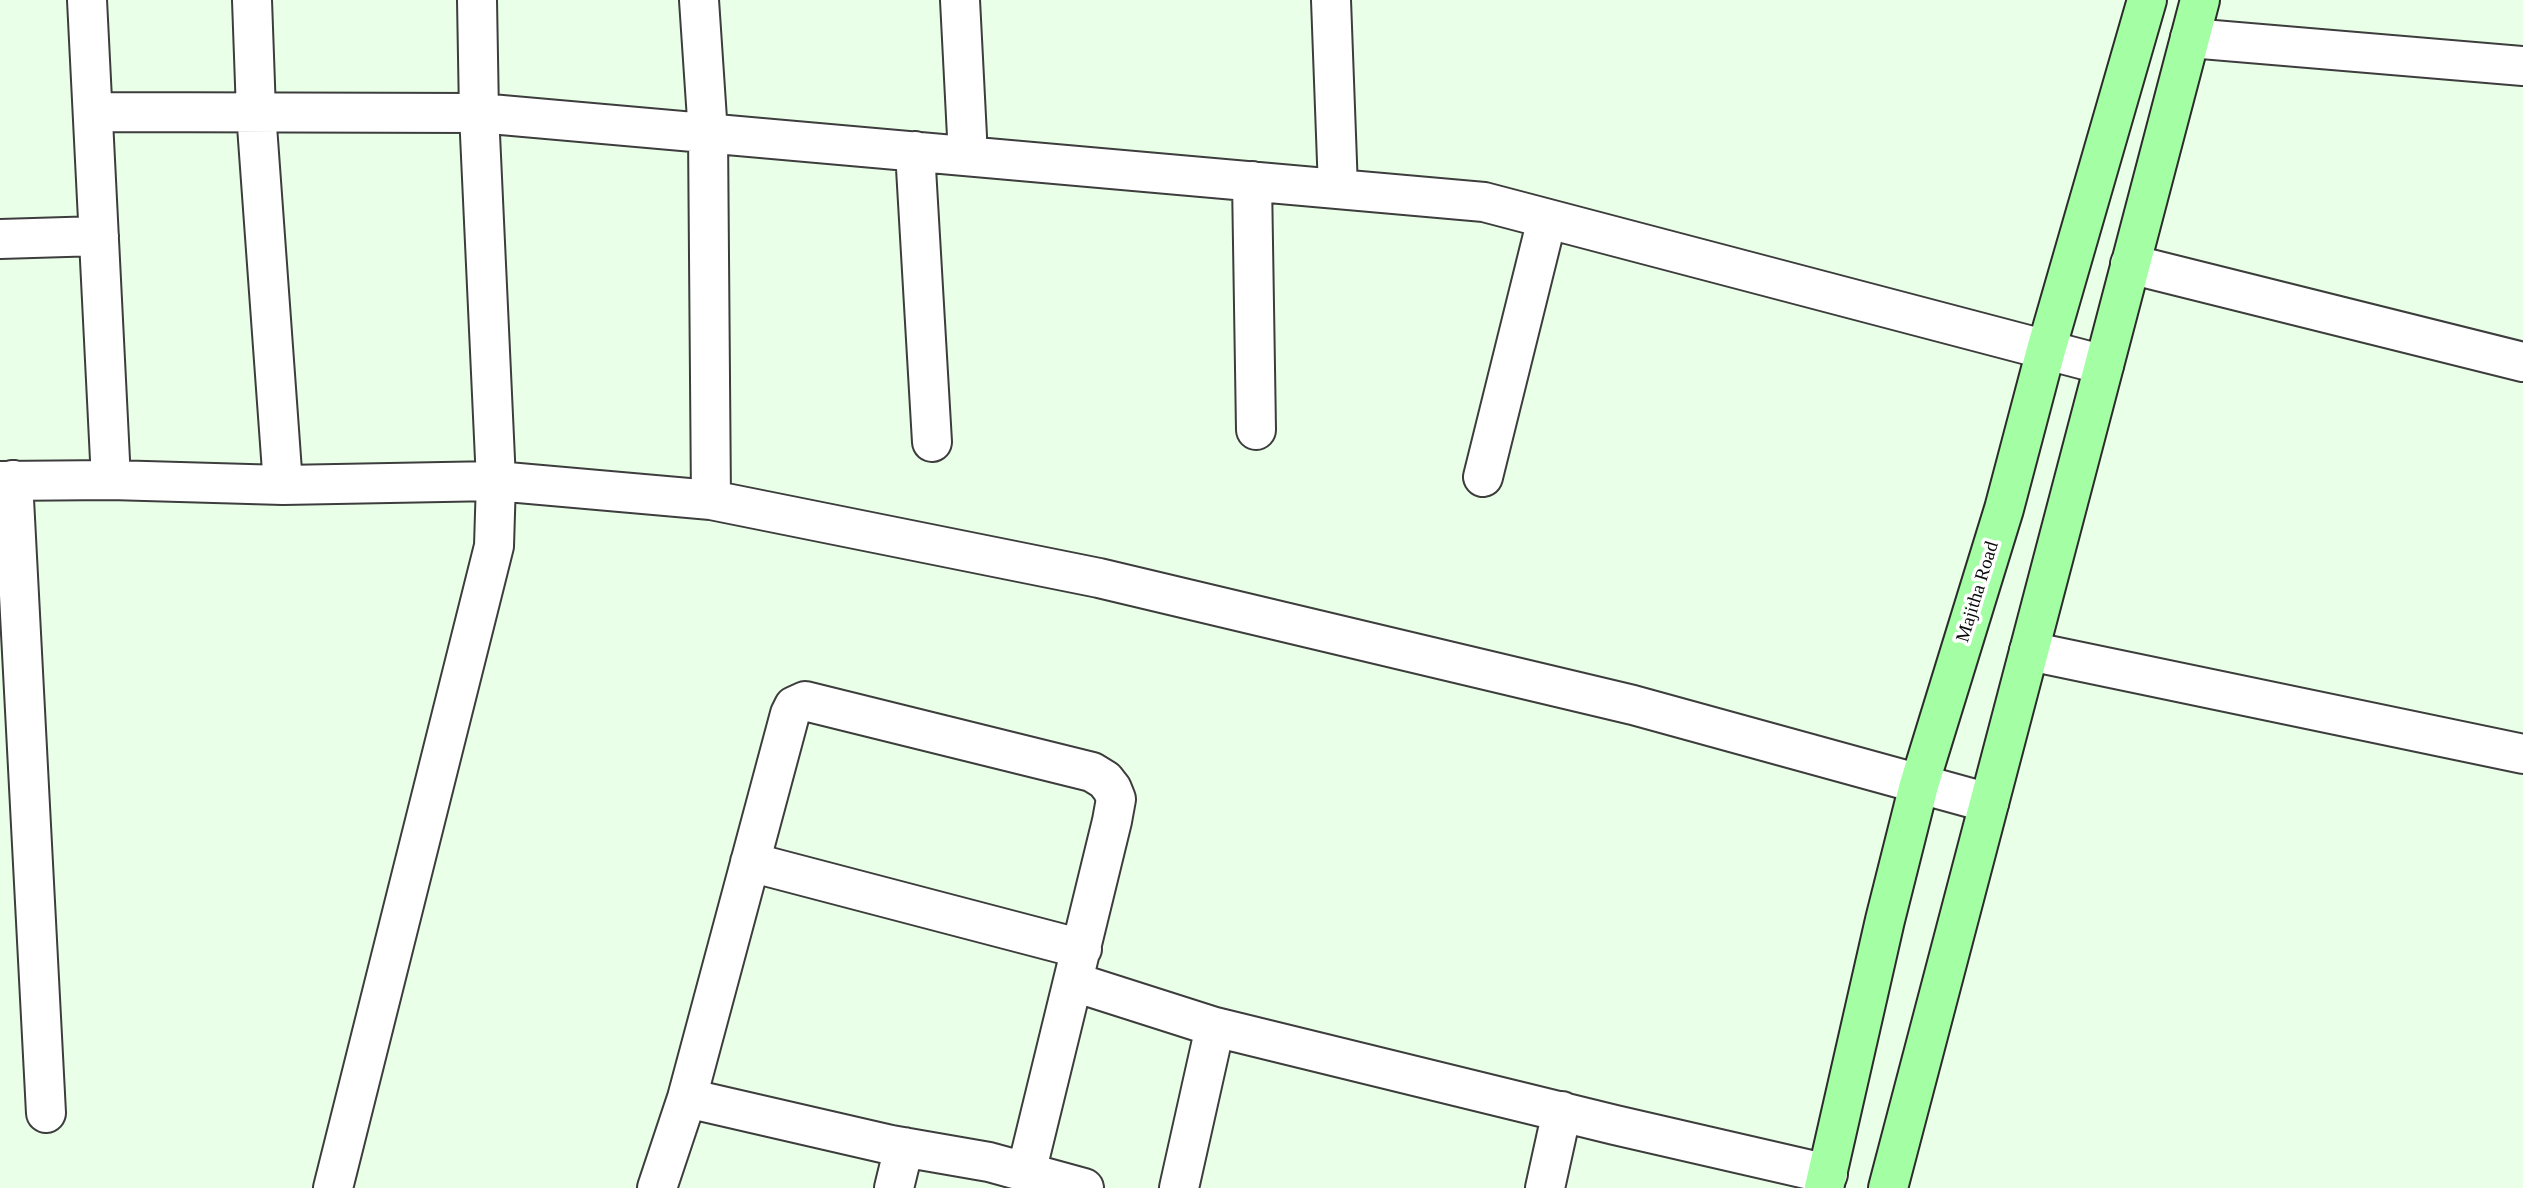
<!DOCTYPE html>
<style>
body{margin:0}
canvas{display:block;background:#e9ffe7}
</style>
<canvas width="2523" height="1188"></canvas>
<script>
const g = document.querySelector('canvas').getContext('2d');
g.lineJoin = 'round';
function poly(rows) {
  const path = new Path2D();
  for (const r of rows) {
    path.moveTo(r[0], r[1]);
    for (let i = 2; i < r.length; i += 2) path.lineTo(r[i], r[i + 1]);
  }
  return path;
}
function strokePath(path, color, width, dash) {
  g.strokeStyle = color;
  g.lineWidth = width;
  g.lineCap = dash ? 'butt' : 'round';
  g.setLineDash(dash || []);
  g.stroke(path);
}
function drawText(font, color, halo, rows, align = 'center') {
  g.font = font + ' Georgia,serif';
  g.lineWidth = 7;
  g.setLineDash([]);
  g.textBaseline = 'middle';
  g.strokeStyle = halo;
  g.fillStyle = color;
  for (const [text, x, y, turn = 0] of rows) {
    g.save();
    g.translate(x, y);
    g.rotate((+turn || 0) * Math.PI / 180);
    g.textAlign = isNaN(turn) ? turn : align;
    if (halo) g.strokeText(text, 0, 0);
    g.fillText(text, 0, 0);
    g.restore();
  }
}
const street = poly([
 [87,0,111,480],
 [252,0,256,112,283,485],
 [699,0,708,134,711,500],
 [960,0,968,156],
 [1331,0,1338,189],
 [2190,38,2523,66],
 [93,112,479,113,1484,202,2104,365],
 [915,151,932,442],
 [1252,181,1256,430],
 [0,239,99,236],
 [2130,264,2523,362],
 [1483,477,1547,219],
 [13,480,46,1113],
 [0,481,111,480,283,485,496,481,711,500,1099,578,1633,705,1989,803],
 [2029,651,2523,754],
 [750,862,1082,949],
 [1074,982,1215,1027,1615,1125,1828,1174],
 [687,1098,891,1145,989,1162,1084,1188],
 [333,1188,494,546,496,481,479,113,477,0],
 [657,1188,687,1098,790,714,794,706,805,701,1092,772,1105,780,1112,789,1116,799,1112,821,1026,1173],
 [894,1188,904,1147],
 [1179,1188,1215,1027],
 [1545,1188,1562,1111]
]);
const secondary = poly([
 [1824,1188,1885,920,1919,785,2004,509,2046,350,2147,0],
 [1888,1188,2200,0]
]);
const streetNames = [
 ["Majitha Road",1978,592,-73]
];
strokePath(street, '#3d3d3d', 42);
strokePath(secondary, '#2c2c2c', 42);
strokePath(street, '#fff', 38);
strokePath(secondary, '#a3fea4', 38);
drawText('19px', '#0a0a0a', '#fff', streetNames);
</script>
